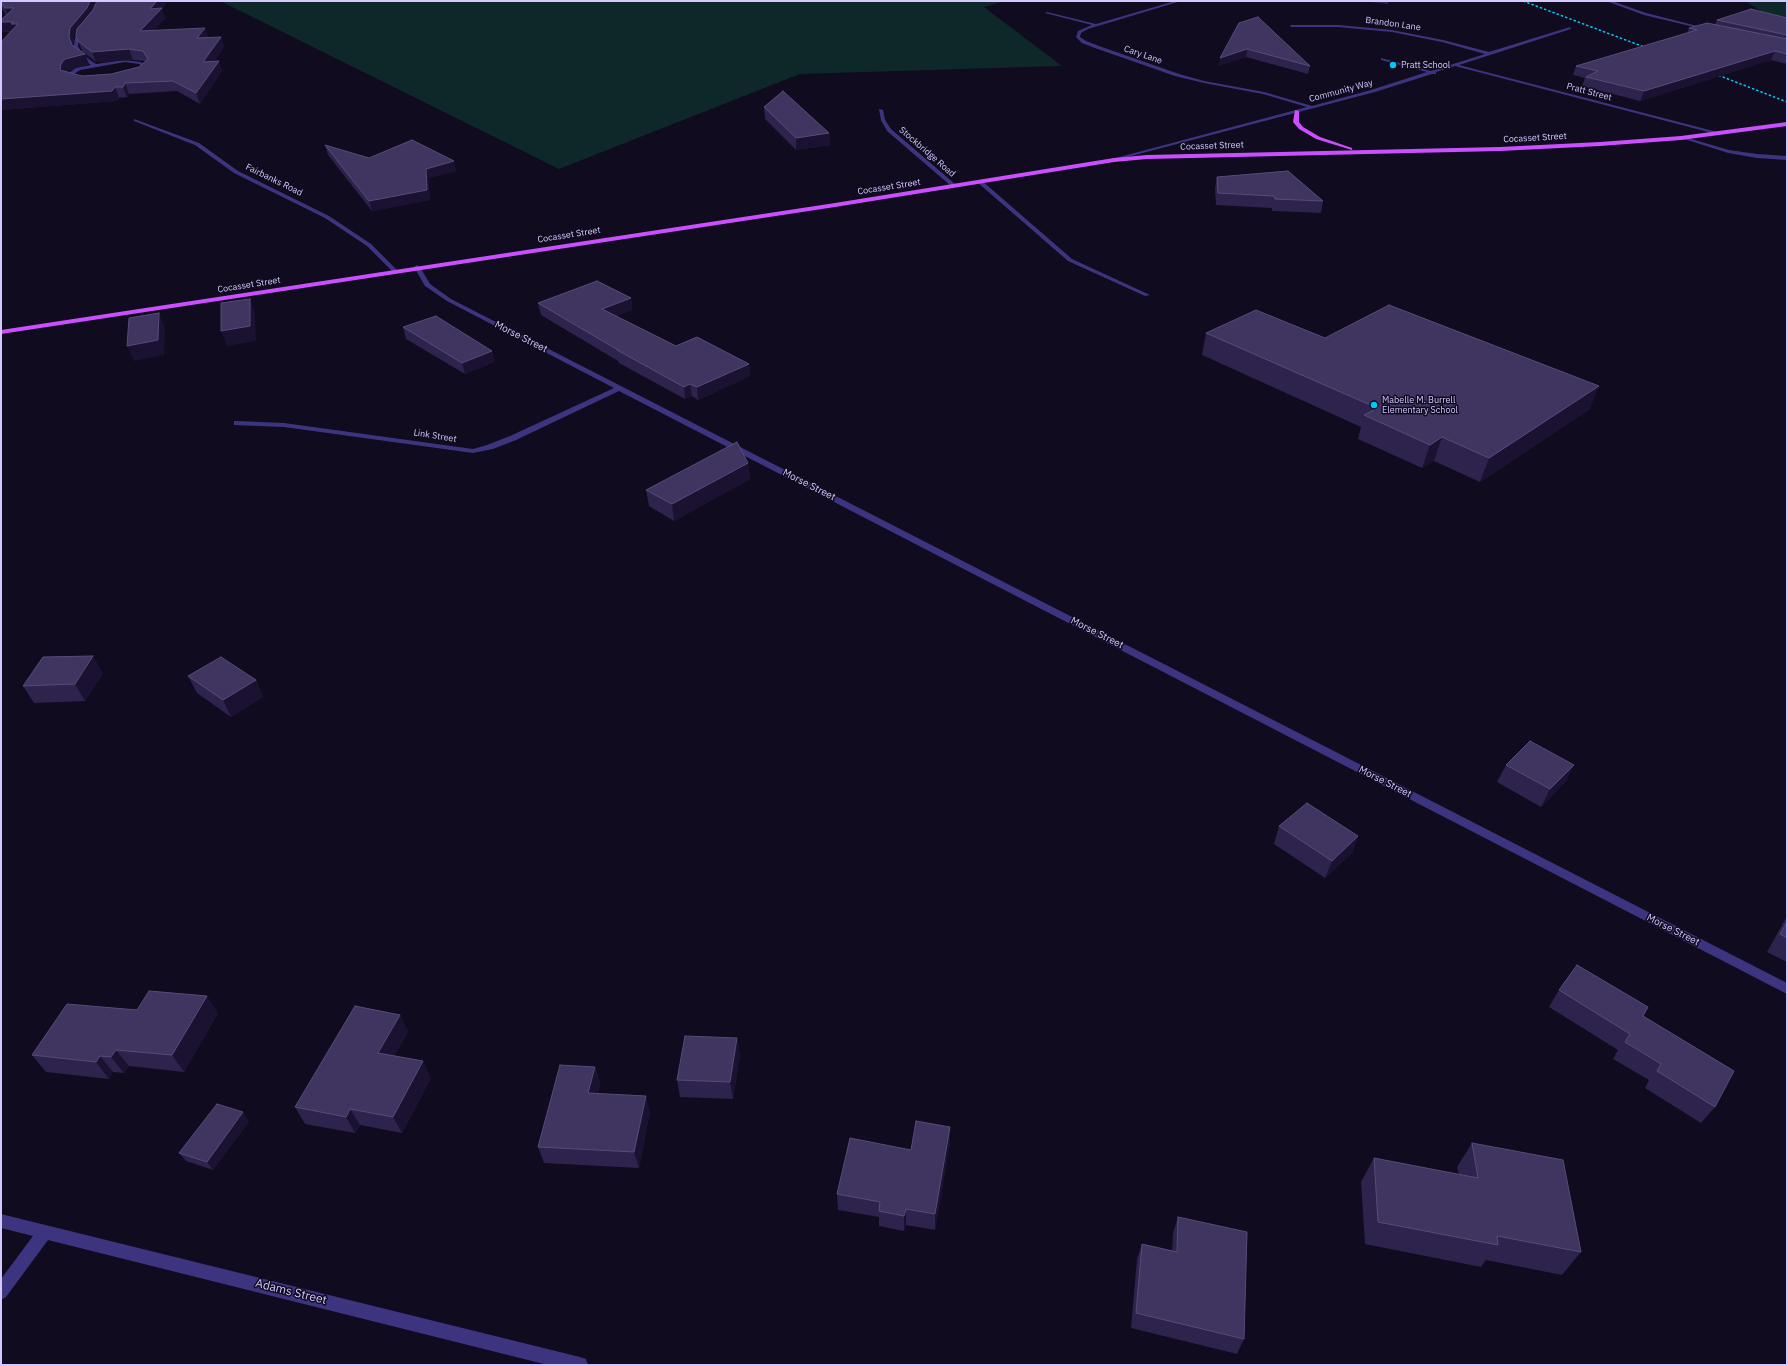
<!DOCTYPE html>
<style>
body{margin:0}
#map{position:relative;width:1788px;height:1366px;overflow:hidden;background:#100b1e;font-family:"IBM Plex Sans",sans-serif}
canvas{display:block}
.frame{position:absolute;inset:0;border:2px solid #d3c8ff;pointer-events:none}
</style>
<div id="map">
<canvas width="1788" height="1366"></canvas>
<div class="frame"></div>
</div>
<script>
const g = document.querySelector('canvas').getContext('2d');
g.lineJoin = 'round';
function fill(path, color) {
  g.fillStyle = color;
  g.fill(path, 'evenodd');
}
function poly(rows) {
  const path = new Path2D();
  for (const r of rows) {
    path.moveTo(r[0], r[1]);
    for (let i = 2; i < r.length; i += 2) path.lineTo(r[i], r[i + 1]);
  }
  return path;
}
function strokePath(path, color, width, dash) {
  g.strokeStyle = color;
  g.lineWidth = width;
  g.lineCap = dash ? 'butt' : 'round';
  g.setLineDash(dash || []);
  g.stroke(path);
}
function drawText(font, color, halo, rows, align = 'center') {
  g.font = font + ' "IBM Plex Sans",sans-serif';
  g.lineWidth = 3;
  g.setLineDash([]);
  g.textBaseline = 'middle';
  g.strokeStyle = halo;
  g.fillStyle = color;
  for (const [text, x, y, turn = 0] of rows) {
    g.save();
    g.translate(x, y);
    g.rotate((+turn || 0) * Math.PI / 180);
    g.textAlign = isNaN(turn) ? turn : align;
    if (halo) g.strokeText(text, 0, 0);
    g.fillText(text, 0, 0);
    g.restore();
  }
}
const green = poly([
 [220,1,1005,1,984,7,1062,66,800,74,559,169],
 [1745,1,1787,1,1787,19,1769,16]
]);
const minor = poly([
 [1175,1,1181,1,1088,29,1081,33,1080,37,1086,41,1099,46,1179,74,1204,81,1264,92,1312,106,1371,90,1427,72,1381,60,1381,58,1431,71,1485,54,1442,42,1392,32,1338,27,1291,27,1290,25,1338,25,1392,30,1443,40,1489,52,1570,27,1571,29,1459,65,1721,133,1716,134,1455,66,1436,72,1436,74,1432,74,1375,92,1112,161,1112,159,1307,107,1263,94,1204,83,1175,76,1095,48,1082,43,1076,37,1078,31,1092,25,1045,13,1047,12,1096,24,1175,1],
 [1606,1,1612,1,1646,13,1709,29,1707,30,1644,15,1606,1],
 [83,28,86,29,79,38,78,46,81,52,90,60,96,64,125,60,140,62,150,66,148,72,144,73,146,68,139,64,125,62,80,70,71,76,70,79,74,81,74,83,66,81,67,74,76,68,91,65,77,54,74,46,75,38,83,28],
 [879,109,883,110,885,120,891,129,955,184,955,186,951,186,887,131,881,120,879,109],
 [134,119,199,143,238,171,329,216,371,244,398,271,393,272,367,246,325,218,234,173,195,145,134,121,134,119],
 [1681,136,1729,150,1757,154,1787,156,1787,160,1757,158,1728,153,1681,138,1681,136],
 [977,180,981,180,1072,259,1150,295,1145,296,1068,261,977,182,977,180],
 [417,265,420,267,430,284,451,299,1787,983,1787,994,619,391,516,440,493,449,473,453,284,427,234,425,234,421,237,421,284,423,473,449,487,445,510,436,614,388,447,301,425,286,414,267,417,265],
 [1,1214,580,1357,586,1359,588,1365,548,1365,48,1240,6,1297,1,1300,1,1279,33,1236,1,1228,1,1214]
]);
const major = poly([
 [1295,110,1299,111,1299,122,1303,127,1320,137,1352,148,1352,150,1316,139,1299,129,1293,122,1295,110],
 [1787,122,1787,126,1681,140,1600,146,1500,151,1147,159,1114,162,835,207,1,334,1,330,835,203,1114,158,1147,155,1500,147,1600,142,1681,136,1787,122]
]);
const rail = poly([
 [1523,1,1652,50],
 [1710,72,1787,102]
]);
const wall = poly([
 [1,1,165,1,166,4,162,9,165,18,153,31,208,37,208,38,221,37,224,47,214,61,222,71,200,104,177,91,129,94,127,97,119,98,116,101,1,110,1,42,10,32,2,32,6,15,1,7],
 [76,35,82,51,96,62,133,60,145,61,139,67,111,74,82,76,67,72,70,70,89,64,85,54,73,45,74,38],
 [1362,1,1389,1,1388,4],
 [1787,18,1787,64,1771,60,1640,101,1582,86,1585,78,1573,75,1576,66,1687,33,1689,28,1715,24,1717,20],
 [1239,23,1310,66,1308,74,1246,57,1218,66],
 [764,107,829,133,830,145,796,150,765,119],
 [325,145,369,158,456,171,428,178,430,200,372,211,328,155],
 [1217,177,1323,201,1321,213,1272,211,1272,208,1216,205,1215,189],
 [631,298,632,310,616,316,676,346,749,364,750,376,698,400,692,396,685,399,619,363,618,361,541,315,538,303],
 [403,327,492,351,494,362,465,374,406,339],
 [1206,333,1325,338,1590,409,1480,482,1434,461,1422,468,1358,439,1361,427,1202,355],
 [748,463,750,479,674,521,649,506,646,490],
 [103,673,85,701,34,703,23,686],
 [188,676,256,680,263,697,231,717,197,693],
 [1506,765,1574,765,1565,782,1541,807,1497,782],
 [1279,826,1358,836,1352,853,1325,878,1274,844],
 [1787,916,1787,962,1767,952],
 [1559,990,1643,1016,1715,1107,1701,1123,1645,1088,1649,1080,1613,1059,1618,1050,1549,1007],
 [137,1010,218,1013,184,1072,129,1066,124,1073,113,1072,109,1079,46,1072,32,1055],
 [400,1015,408,1032,394,1056,431,1078,402,1133,360,1125,355,1133,305,1124,295,1107],
 [737,1038,740,1055,733,1099,680,1097,677,1080],
 [595,1067,600,1083,598,1093,650,1112,639,1168,544,1163,538,1147],
 [249,1121,213,1170,186,1161,179,1153],
 [950,1127,950,1143,935,1230,906,1225,904,1231,879,1226,879,1217,838,1210,837,1194],
 [1472,1143,1581,1252,1562,1275,1486,1260,1481,1267,1365,1244,1361,1182,1374,1158,1459,1175,1457,1167],
 [1178,1217,1244,1339,1237,1354,1131,1328,1137,1259,1142,1244,1172,1251,1173,1233]
]);
const shadedWall = poly([
 [90,1,97,1,91,17,74,38,73,47,69,37,70,28],
 [157,1,165,1,166,4,162,9,165,18,144,41,140,31,150,9],
 [5,8,14,8,9,18],
 [1,22,14,22,18,24,15,31,2,32,1,30],
 [205,28,208,37,201,48,197,38],
 [221,37,224,47,206,72,203,62],
 [129,49,133,60,96,62,92,52],
 [1247,49,1246,57,1218,66,1220,58],
 [1775,51,1771,60,1640,101,1644,91],
 [85,54,89,64,70,70,66,75,60,70,61,64,65,59],
 [219,61,222,71,200,104,196,93],
 [125,83,129,94,127,97,123,87],
 [115,87,119,98,116,101,1,110,1,99],
 [829,133,830,145,796,150,796,138],
 [454,161,456,171,428,178,430,200,372,211,369,201,426,169],
 [631,298,632,310,604,321,602,309],
 [250,299,255,313,256,341,227,346,221,331],
 [159,313,165,328,164,355,134,361,127,346],
 [492,351,494,362,465,374,462,363],
 [749,364,750,376,698,400,697,387],
 [690,384,692,396,685,399,684,387],
 [1599,386,1590,409,1480,482,1489,458],
 [1442,437,1434,461,1422,468,1430,445],
 [748,463,750,479,674,521,672,504],
 [93,656,103,673,85,701,75,684],
 [256,680,263,697,231,717,223,700],
 [1574,765,1565,782,1541,807,1550,789],
 [1358,836,1352,853,1325,878,1332,861],
 [207,996,218,1013,184,1072,172,1055],
 [400,1015,408,1032,386,1070,378,1053],
 [737,1038,740,1055,733,1099,730,1082],
 [116,1050,129,1066,124,1073,111,1057],
 [100,1056,113,1072,109,1079,96,1062],
 [423,1061,431,1078,402,1133,393,1117],
 [595,1067,600,1083,594,1109,588,1093],
 [646,1096,650,1112,639,1168,634,1152],
 [350,1109,360,1125,355,1133,346,1117],
 [243,1112,249,1121,213,1170,207,1162],
 [950,1127,950,1143,935,1230,935,1214],
 [906,1209,906,1225,904,1231,904,1216]
]);
const building = poly([
 [1,1,90,1,87,8,70,28,69,37,72,45,85,54,65,59,61,64,60,70,82,76,111,74,139,67,148,59,143,51,129,49,92,52,78,41,76,36,77,29,93,10,97,1,157,1,150,9,162,8,140,31,205,28,197,38,221,37,203,62,219,61,196,93,173,81,125,83,123,87,115,87,112,91,1,99,1,42,18,24,11,24,14,22,1,22,1,20,14,8,5,8,1,3,1,1],
 [1751,9,1787,18,1787,35,1717,20,1751,9],
 [1258,17,1310,66,1247,49,1220,58,1239,23,1258,17],
 [1707,23,1787,39,1787,54,1775,51,1644,91,1586,77,1598,71,1576,66,1697,30,1689,28,1707,23],
 [783,91,829,133,796,138,764,107,783,91],
 [412,140,454,161,426,169,427,190,369,201,325,145,369,158,412,140],
 [1288,171,1323,201,1275,199,1274,196,1218,193,1217,177,1288,171],
 [597,281,631,298,602,309,676,346,697,337,749,364,697,387,690,384,684,387,617,350,618,350,538,303,597,281],
 [250,299,250,326,221,331,221,303,250,299],
 [1389,305,1599,386,1489,458,1442,437,1430,445,1364,415,1377,408,1206,333,1256,310,1325,338,1389,305],
 [159,313,158,340,127,346,129,318,159,313],
 [436,316,492,351,462,363,403,327,436,316],
 [737,442,748,463,672,504,646,490,737,442],
 [93,656,75,684,23,686,43,657,93,656],
 [221,657,256,680,223,700,188,676,221,657],
 [1530,741,1574,765,1550,789,1506,765,1530,741],
 [1307,803,1358,836,1332,861,1279,826,1307,803],
 [1787,922,1787,938,1780,934,1787,922],
 [1577,965,1648,1007,1643,1016,1734,1071,1715,1107,1657,1071,1661,1064,1625,1042,1630,1034,1559,990,1577,965],
 [149,991,207,996,172,1055,116,1050,111,1057,100,1056,96,1062,32,1055,67,1004,137,1010,149,991],
 [355,1006,400,1015,378,1053,423,1061,393,1117,350,1109,346,1117,295,1107,355,1006],
 [685,1036,737,1038,730,1082,677,1080,685,1036],
 [560,1065,595,1067,588,1093,646,1096,634,1152,538,1147,560,1065],
 [217,1104,243,1112,207,1162,179,1153,217,1104],
 [916,1121,950,1127,935,1214,906,1209,904,1216,879,1211,880,1202,837,1194,850,1138,911,1150,916,1121],
 [1472,1143,1563,1160,1581,1252,1497,1236,1498,1245,1378,1222,1374,1158,1478,1178,1472,1143],
 [1178,1217,1247,1232,1244,1339,1136,1313,1142,1244,1177,1252,1178,1217]
]);
const markers = [
 [1393,65,4,"#00c8f3"],
 [1374,405,4,"#00c8f3"]
];
const farStreetnames = [
 ["Brandon Lane",1393,24,8],
 ["Cary Lane",1143,55,19],
 ["Community Way",1341,91,-15],
 ["Pratt Street",1589,92,15],
 ["Cocasset Street",1535,138,-3],
 ["Cocasset Street",1212,146,-2],
 ["Stockbridge Road",927,152,41],
 ["Fairbanks Road",274,180,26],
 ["Cocasset Street",889,187,-9],
 ["Cocasset Street",569,235,-9],
 ["Cocasset Street",249,285,-9],
 ["Link Street",435,436,9]
];
const farPoinames = [
 ["Pratt School",1401,65],
 ["Mabelle M. Burrell",1382,400],
 ["Elementary School",1382,410]
];
const streetNames = [
 ["Morse Street",521,337,27],
 ["Morse Street",809,485,27],
 ["Morse Street",1097,633,27],
 ["Morse Street",1385,782,27],
 ["Morse Street",1673,930,27]
];
const nearStreetnames = [
 ["Adams Street",291,1292,14]
];
fill(green, '#0e2728');
fill(minor, '#3d347f');
fill(major, '#cb4fff');
strokePath(rail, '#00c8f3', 1.5, [2.5, 2]);
fill(wall, '#2e234c');
fill(shadedWall, '#1b1232');
fill(building, '#403560');
strokePath(building, '#574c79', 1);
for (const [x, y, r, color] of markers) {
  const dot = new Path2D();
  dot.arc(x, y, r, 0, 2 * Math.PI);
  g.fillStyle = color;
  g.fill(dot);
  strokePath(dot, '#100b1e', 1.5);
}
drawText('9px', '#d3c8ff', '#100b1e', farStreetnames);
drawText('9px', '#d3c8ff', '#100b1e', farPoinames, 'left');
drawText('10px', '#d3c8ff', '#100b1e', streetNames);
drawText('12px', '#d3c8ff', '#100b1e', nearStreetnames);
</script>
